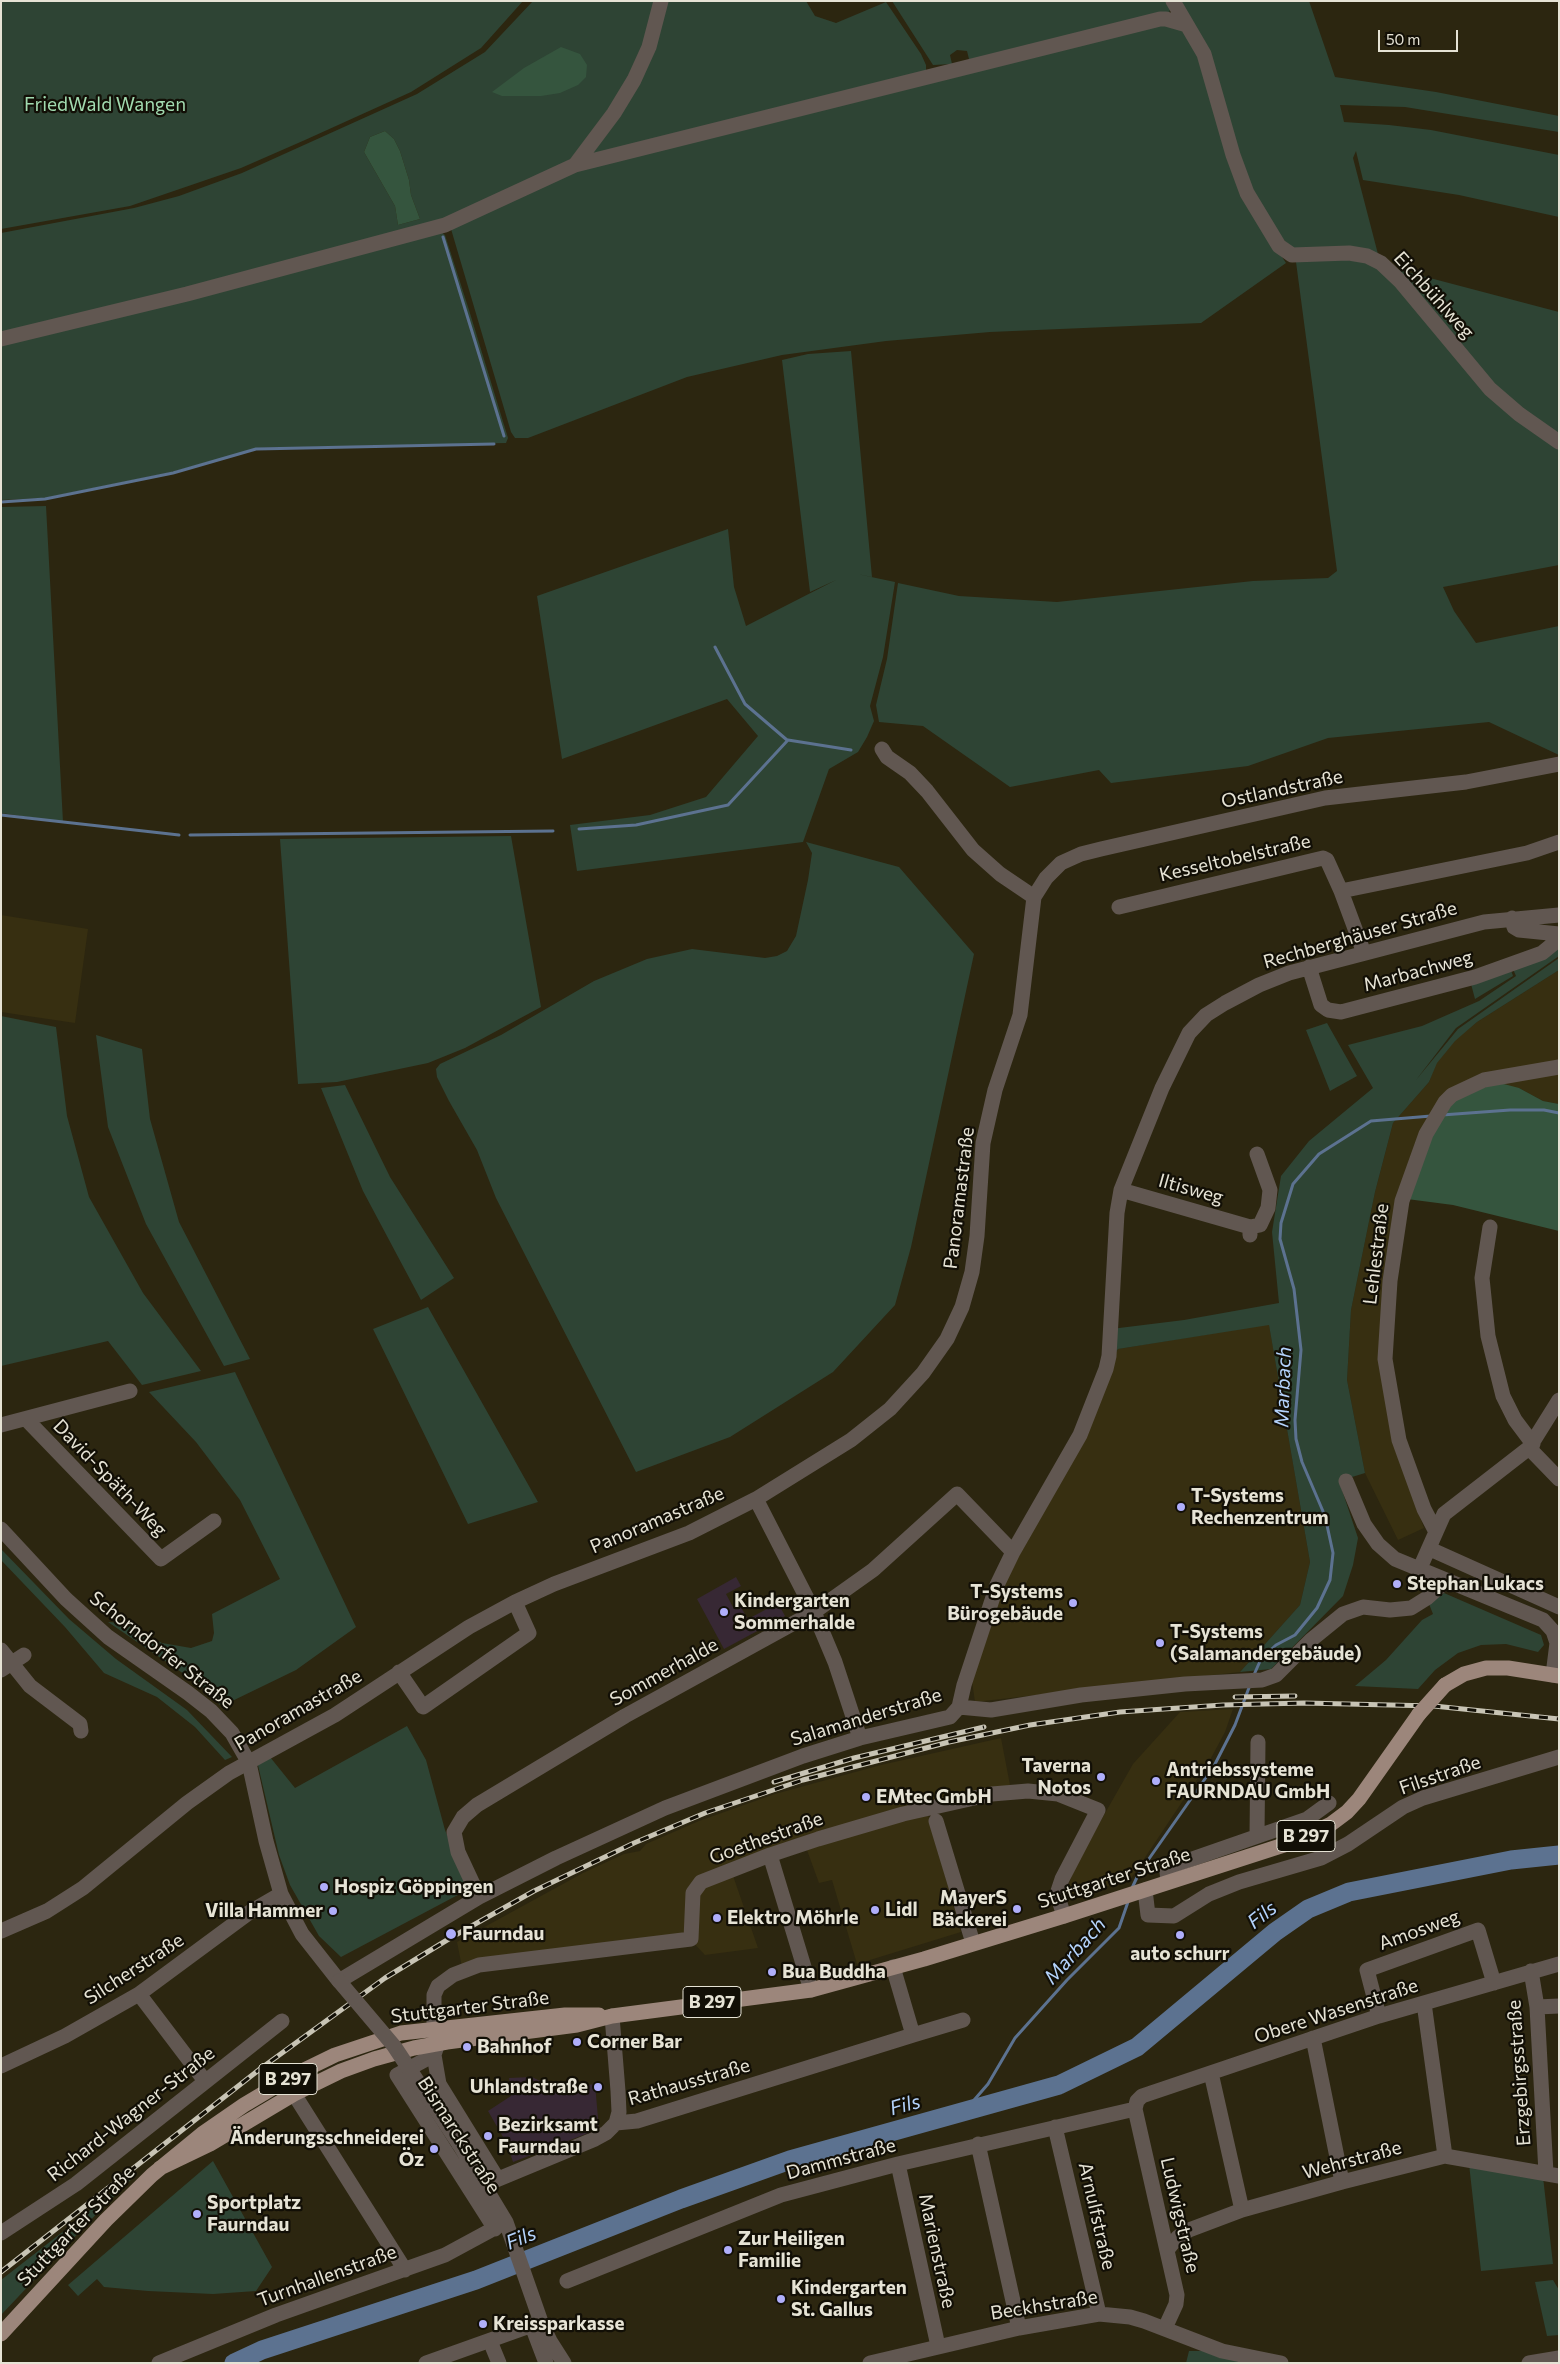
<!DOCTYPE html>
<meta charset="utf-8">
<style>
body{margin:0}
#map{position:relative;width:1560px;height:2364px;overflow:hidden;background:#2c2610;font-family:Commissioner,sans-serif}
canvas{display:block}
.frame{position:absolute;inset:0;border:2px solid #e6e3d5;pointer-events:none}
.scale{position:absolute;left:1378px;top:30px;width:80px;height:22px;box-sizing:border-box;border:2px solid #e6e3d5;border-top:0;padding-left:6px;font-size:15px;line-height:18px;white-space:nowrap;color:#e6e3d5;-webkit-text-stroke:4px #120f06;paint-order:stroke}
</style>
<div id="map">
<canvas width="1560" height="2364"></canvas>
<div class="frame"></div>
<div class="scale">50 m</div>
</div>
<script>
const g = document.querySelector('canvas').getContext('2d');
g.lineJoin = 'round';
function fill(path, color) {
  g.fillStyle = color;
  g.fill(path, 'evenodd');
}
function poly(rows) {
  const path = new Path2D();
  for (const r of rows) {
    path.moveTo(r[0], r[1]);
    for (let i = 2; i < r.length; i += 2) path.lineTo(r[i], r[i + 1]);
  }
  return path;
}
function strokePath(path, color, width, dash) {
  g.strokeStyle = color;
  g.lineWidth = width;
  g.lineCap = dash ? 'butt' : 'round';
  g.setLineDash(dash || []);
  g.stroke(path);
}
function drawText(font, color, halo, rows, align = 'center') {
  g.font = font + ' Commissioner,sans-serif';
  g.lineWidth = 4.5;
  g.setLineDash([]);
  g.textBaseline = 'middle';
  g.strokeStyle = halo;
  g.fillStyle = color;
  for (const [text, x, y, turn = 0] of rows) {
    g.save();
    g.translate(x, y);
    g.rotate((+turn || 0) * Math.PI / 180);
    g.textAlign = isNaN(turn) ? turn : align;
    if (halo) g.strokeText(text, 0, 0);
    g.fillText(text, 0, 0);
    g.restore();
  }
}
const built = poly([
 [1,915,88,929,75,1023,1,1012],
 [1559,970,1559,1104,1543,1101,1519,1088,1407,1199,1384,1280,1392,1439,1424,1528,1398,1540,1365,1473,1347,1380,1351,1310,1375,1192,1393,1123,1429,1082,1436,1063,1455,1040,1477,1022],
 [1269,1324,1310,1562,1300,1605,1240,1672,975,1702,972,1681,1013,1552,1118,1349],
 [1233,1709,1225,1732,1210,1760,1130,1880,1087,1892,1067,1895,1067,1888,1079,1859,1133,1764,1180,1712],
 [1001,1738,1010,1785,928,1815,961,1932,857,1964,832,1880,819,1883,803,1839,730,1867,758,1948,705,1955,687,1936,462,1967,457,1942,583,1873,624,1854,640,1851,646,1844,699,1821,775,1794,881,1765]
]);
const education = poly([
 [736,1577,741,1586,726,1594,734,1609,740,1606,748,1619,778,1603,785,1616,724,1649,697,1599],
 [532,2077,556,2089,595,2084,599,2129,513,2162,507,2144,488,2111,511,2096,509,2078]
]);
const green = poly([
 [1,1,523,1,481,48,411,92,305,140,241,168,130,206,1,229],
 [533,1,658,1,647,43,616,103,565,166,441,222,1,335,1,233,134,208,179,196,242,173,417,94,485,52],
 [385,131,394,139,400,151,409,180,411,195,420,219,398,225,395,206,364,152,370,137],
 [664,1,806,1,815,16,836,23,886,2,921,54,926,65,926,76,592,155],
 [892,1,1169,1,1171,6,1169,13,979,61,969,59,967,51,957,50,950,55,952,64,933,65],
 [1177,1,1309,1,1335,77,1436,92,1559,116,1559,132,1405,107,1340,105,1344,122,1389,125,1431,130,1559,155,1559,217,1459,195,1363,180,1356,151,1353,158,1379,258,1294,250,1266,223],
 [1164,22,1192,36,1263,228,1286,263,1201,323,990,332,886,341,782,355,687,377,528,438,515,438,511,432,451,229,577,168],
 [441,232,445,235,469,310,508,438,506,443,258,448,172,472,45,498,1,500,1,342],
 [1317,256,1378,264,1486,390,1559,446,1559,565,1443,587,1454,611,1476,643,1559,626,1559,755,1489,722,1328,738,1248,766,1111,783,1099,770,1010,787,923,726,879,722,876,705,887,659,898,583,959,596,1057,602,1253,581,1328,578,1337,571,1296,262],
 [1392,268,1559,312,1559,439,1492,387],
 [851,351,872,577,857,574,895,582,883,657,870,706,874,721,867,737,858,752,829,769,803,842,577,871,570,825,650,815,706,797,758,736,727,699,562,759,537,596,728,529,734,587,746,626,836,580,810,592,782,360,808,354],
 [46,506,63,822,1,813,1,507],
 [511,836,541,1007,465,1048,428,1063,337,1082,298,1084,280,839],
 [806,842,899,867,974,954,911,1247,895,1305,833,1372,730,1437,636,1472,496,1198,477,1150,449,1101,437,1077,436,1069,440,1064,501,1035,594,981,647,959,692,949,765,958,777,956,787,951,796,936,808,880,812,853],
 [1559,945,1559,956,1456,1028,1416,1080,1458,1029,1559,958,1559,970,1477,1022,1455,1041,1437,1063,1429,1082,1393,1123,1375,1192,1351,1310,1347,1380,1365,1473,1339,1481,1358,1538,1353,1565,1343,1596,1271,1669,1240,1672,1300,1605,1310,1562,1269,1325,1118,1349,1106,1369,1111,1329,1184,1320,1279,1303,1272,1232,1281,1176,1309,1141,1373,1088,1348,1045,1422,1026,1479,1001,1516,976,1512,967],
 [1511,970,1513,976,1475,999,1471,984],
 [1,1016,56,1027,67,1116,89,1197,143,1293,201,1371,142,1385,108,1341,1,1366],
 [1327,1023,1357,1076,1330,1091,1306,1030],
 [96,1035,142,1049,150,1119,179,1222,250,1359,224,1366,146,1224,108,1127],
 [345,1085,390,1177,454,1278,421,1300,363,1191,321,1088],
 [428,1307,538,1502,468,1524,373,1329],
 [235,1372,356,1627,296,1670,228,1703,225,1698,220,1705,203,1687,108,1622,123,1623,162,1643,191,1648,212,1641,214,1633,212,1614,280,1579,240,1500,196,1442,149,1392],
 [1,1549,69,1619,116,1659,187,1710,232,1757,225,1760,195,1727,157,1697,104,1673,65,1627,1,1560],
 [1444,1593,1541,1635,1544,1645,1538,1652,1506,1644,1481,1645,1458,1653,1435,1670,1418,1689,1355,1686,1386,1660,1422,1620,1433,1614,1429,1604],
 [407,1726,426,1760,445,1830,469,1889,341,1957,319,1936,290,1885,279,1855,257,1761,270,1757,295,1788],
 [213,2161,272,2267,256,2291,213,2294,148,2291,104,2287,97,2279,78,2296,68,2285],
 [1469,2164,1543,2177,1553,2264,1481,2271],
 [138,2173,104,2206,1,2315,1,2280],
 [1553,2280,1559,2290,1559,2335,1547,2336,1535,2282],
 [1189,2351,1222,2351,1290,2363,1186,2363]
]);
const forest = poly([
 [561,47,580,54,587,65,586,77,578,85,560,93,541,96,502,96,492,92,524,68],
 [385,131,394,139,400,151,409,180,411,195,420,219,398,225,395,206,364,152,370,137],
 [1500,1083,1519,1088,1543,1101,1559,1104,1559,1231,1453,1205,1407,1199,1435,1130,1456,1098,1472,1091]
]);
const stream = poly([
 [443,237,504,436],
 [1,502,45,499,173,473,256,449,494,444],
 [715,647,745,704,787,740],
 [1,815,179,835],
 [579,829,636,825,728,805,788,740,851,750],
 [190,835,553,831],
 [1442,1115,1510,1110,1544,1110,1559,1113],
 [1253,1677,1261,1659,1276,1645,1295,1635,1317,1608,1330,1580,1333,1553,1325,1516,1302,1462,1296,1439,1295,1420,1301,1350,1294,1289,1280,1239,1281,1223,1293,1184,1319,1154,1371,1121,1431,1116],
 [1132,1888,1139,1873,1214,1766,1235,1725,1250,1685],
 [962,2114,988,2084,1015,2038,1067,1980,1119,1928,1129,1899]
]);
const river = poly([
 [234,2363,262,2350,476,2280,681,2199,790,2160,1059,2085,1137,2047,1275,1932,1308,1909,1349,1892,1511,1860,1559,1855]
]);
const minor = poly([
 [1173,1,1204,54,1233,155,1247,193,1279,246,1292,255,1349,253,1367,256,1381,263,1400,281,1490,389,1519,414,1559,442],
 [575,165,614,113,634,80,649,47,661,1],
 [1,339,187,294,445,225,575,165,1160,19,1166,19,1187,25],
 [882,749,887,757,910,773,927,791,973,850,1000,874,1034,897],
 [1341,891,1527,853,1559,842],
 [1119,907,1323,858,1327,860,1341,891,1364,953],
 [1512,918,1514,927,1519,930,1559,934],
 [1309,967,1321,1005,1328,1010,1341,1012,1475,977,1542,953,1559,939],
 [1121,1190,1250,1227],
 [1490,1227,1482,1278,1488,1336,1503,1396,1515,1420,1533,1444],
 [1250,1235,1250,1227,1260,1225,1268,1208,1270,1190,1257,1154],
 [27,1420,161,1559,214,1521],
 [1,1425,130,1391],
 [1529,1448,1559,1479],
 [1346,1481,1364,1524,1378,1544,1395,1559,1543,1620,1553,1631,1557,1643,1553,1675],
 [756,1499,814,1612,835,1662,860,1738],
 [1,1529,66,1599,108,1637,188,1693,211,1711,232,1733,249,1763,266,1841,281,1894,302,1934,339,1981,479,1897,556,1858,665,1808,803,1756,860,1738,950,1717,959,1707],
 [1436,1532,1424,1509,1399,1440,1385,1359,1390,1281,1402,1201,1426,1134,1445,1102,1452,1095,1484,1080,1559,1067],
 [1430,1549,1559,1607],
 [1420,1568,1444,1514,1529,1448,1559,1400],
 [1,1650,30,1686,80,1724,81,1731],
 [1,1670,24,1655],
 [399,1672,423,1707,529,1633,515,1602],
 [959,1707,964,1685,997,1585,1013,1552,1080,1435,1106,1369,1109,1356,1117,1213,1121,1190,1162,1088,1189,1033,1206,1015,1225,1003,1259,985,1289,973,1484,922,1559,915],
 [959,1707,991,1710,1081,1695,1185,1684,1262,1680,1276,1675,1311,1640,1343,1614,1363,1607,1390,1610,1411,1608,1427,1598,1446,1581],
 [936,1821,973,1943],
 [1257,1836,1258,1742],
 [770,1855,811,1990],
 [1168,1882,1167,1872,1172,1866,1307,1819,1329,1803],
 [1145,1890,1148,1915,1174,1916,1209,1894,1239,1882,1321,1858,1348,1844,1403,1807,1423,1798,1559,1757],
 [479,1897,458,1852,454,1832,463,1817,477,1805,625,1716,814,1612,873,1570,957,1494,1013,1552],
 [1,1931,47,1911,83,1888,187,1803,229,1773,335,1715,469,1627,515,1602,554,1584,689,1533,756,1499,851,1440,890,1409,923,1373,947,1339,962,1307,972,1272,977,1236,983,1143,995,1090,1020,1015,1034,897,1046,878,1061,863,1081,854,1101,849,1325,798,1466,782,1559,764],
 [893,1967,913,2035,963,2020],
 [1531,1971,1537,2007,1546,2173],
 [139,1994,205,2081],
 [1424,2003,1445,2156],
 [1537,2007,1559,2006],
 [612,2016,618,2091,619,2112,616,2123],
 [1379,2016,1367,1970,1478,1930,1494,1983],
 [1313,2038,1342,2182],
 [434,2055,397,2075,495,2229],
 [1,2066,65,2036,139,1994,250,1912,281,1894],
 [1211,2073,1242,2210],
 [294,2094,405,2270],
 [1055,2127,1099,2314],
 [459,2144,506,2222,541,2322,550,2341,564,2363],
 [978,2144,1019,2328],
 [898,2164,938,2346],
 [497,2178,439,2084,434,2055,438,2043,434,2024,434,1995,438,1986,453,1975,479,1965,691,1939,693,1893,701,1882,770,1855,818,1839,903,1814,992,1794,1028,1791,1058,1794,1098,1810,1062,1879,1057,1894,1064,1916],
 [484,2185,595,2139,606,2133,616,2123,637,2121,913,2035],
 [1,2233,76,2184,282,2021],
 [1167,2250,1178,2237,1189,2230,1242,2210,1342,2182,1445,2156,1559,2176],
 [567,2281,781,2195,898,2164,1135,2109],
 [532,2326,546,2363],
 [1165,2328,1176,2304,1177,2295,1135,2109,1137,2101,1142,2096,1379,2016,1559,1964],
 [490,2341,499,2363],
 [159,2363,276,2315,445,2255,506,2222],
 [426,2363,541,2322],
 [870,2363,1019,2328,1099,2314,1130,2317,1144,2321,1222,2351,1281,2363],
 [1529,2363,1559,2358]
]);
const major = poly([
 [1445,1685,1464,1674,1486,1668,1508,1668,1559,1676],
 [160,2168,210,2144,294,2094,341,2071,374,2059,414,2048,447,2042,577,2025,612,2016,811,1990,924,1959,1064,1916,1290,1843,1331,1824,1347,1812,1359,1799,1419,1714],
 [1,2334,106,2220,152,2175,202,2134,244,2105,296,2074,335,2055,401,2033,565,2015,599,2015]
]);
const rail = poly([
 [1235,1697,1295,1696],
 [774,1782,854,1758,984,1727],
 [1,2272,260,2069,385,1978,452,1937,534,1891,634,1843,705,1813,803,1780,949,1742,1030,1725,1120,1712,1223,1705,1304,1703,1434,1706,1559,1719]
]);
const minorBridge = poly([
 [339,1981,394,2046,459,2144]
]);
const majorBridge = poly([
 [1419,1714,1445,1685]
]);
const markers = [
 [1181,1507,5,"#afaefa"],
 [1397,1584,5,"#afaefa"],
 [1073,1603,5,"#afaefa"],
 [724,1612,5,"#afaefa"],
 [1160,1643,5,"#afaefa"],
 [1101,1777,5,"#afaefa"],
 [1156,1781,5,"#afaefa"],
 [866,1797,5,"#afaefa"],
 [324,1887,5,"#afaefa"],
 [1017,1909,5,"#afaefa"],
 [875,1910,5,"#afaefa"],
 [333,1911,5,"#afaefa"],
 [717,1918,5,"#afaefa"],
 [451,1934,6,"#afaefa"],
 [1180,1935,5,"#afaefa"],
 [772,1972,5,"#afaefa"],
 [577,2042,5,"#afaefa"],
 [467,2047,5,"#afaefa"],
 [598,2087,5,"#afaefa"],
 [488,2136,5,"#afaefa"],
 [434,2149,5,"#afaefa"],
 [197,2214,5,"#afaefa"],
 [728,2250,5,"#afaefa"],
 [781,2299,5,"#afaefa"],
 [483,2324,5,"#afaefa"]
];
const shields = [
 [1306,1836,58],
 [712,2002,58],
 [288,2079,58]
];
const shieldNames = [
 ["B 297",1306,1836],
 ["B 297",712,2002],
 ["B 297",288,2079]
];
const parkNames = [
 ["FriedWald Wangen",105,105]
];
const streetNames = [
 ["Eichbühlweg",1434,295,48],
 ["Ostlandstraße",1282,789,-12],
 ["Kesseltobelstraße",1235,858,-13],
 ["Rechberghäuser Straße",1360,935,-16],
 ["Marbachweg",1418,971,-15],
 ["Iltisweg",1191,1189,16],
 ["Panoramastraße",959,1198,-83],
 ["Lehlestraße",1376,1254,-83],
 ["David-Späth-Weg",110,1478,46],
 ["Panoramastraße",657,1520,-23],
 ["Schorndorfer Straße",162,1650,38],
 ["Sommerhalde",664,1672,-29],
 ["Panoramastraße",298,1710,-30],
 ["Salamanderstraße",866,1717,-17],
 ["Filsstraße",1440,1775,-19],
 ["Goethestraße",766,1838,-20],
 ["Stuttgarter Straße",1114,1878,-18],
 ["Amosweg",1419,1930,-20],
 ["Silcherstraße",134,1969,-33],
 ["Stuttgarter Straße",470,2007,-7],
 ["Obere Wasenstraße",1336,2011,-18],
 ["Erzgebirgsstraße",1519,2073,-94],
 ["Rathausstraße",689,2082,-16],
 ["Richard-Wagner-Straße",131,2114,-38],
 ["Bismarckstraße",459,2135,57],
 ["Dammstraße",841,2159,-15],
 ["Wehrstraße",1352,2160,-15],
 ["Ludwigstraße",1180,2215,77],
 ["Arnulfstraße",1097,2216,77],
 ["Stuttgarter Straße",76,2226,-46],
 ["Marienstraße",937,2251,78],
 ["Turnhallenstraße",327,2276,-20],
 ["Beckhstraße",1044,2305,-9]
];
const poiNames = [
 ["T-Systems",1191,1496],
 ["Rechenzentrum",1191,1518],
 ["Stephan Lukacs",1407,1584],
 ["T-Systems",1063,1592,"right"],
 ["Bürogebäude",1063,1614,"right"],
 ["Kindergarten",734,1601],
 ["Sommerhalde",734,1623],
 ["T-Systems",1170,1632],
 ["(Salamandergebäude)",1170,1654],
 ["Taverna",1091,1766,"right"],
 ["Notos",1091,1788,"right"],
 ["Antriebssysteme",1166,1770],
 ["FAURNDAU GmbH",1166,1792],
 ["EMtec GmbH",876,1797],
 ["Hospiz Göppingen",334,1887],
 ["MayerS",1007,1898,"right"],
 ["Bäckerei",1007,1920,"right"],
 ["Lidl",885,1910],
 ["Villa Hammer",323,1911,"right"],
 ["Elektro Möhrle",727,1918],
 ["Faurndau",462,1934],
 ["auto schurr",1180,1954,"center"],
 ["Bua Buddha",782,1972],
 ["Corner Bar",587,2042],
 ["Bahnhof",477,2047],
 ["Uhlandstraße",588,2087,"right"],
 ["Bezirksamt",498,2125],
 ["Faurndau",498,2147],
 ["Änderungsschneiderei",424,2138,"right"],
 ["Öz",424,2160,"right"],
 ["Sportplatz",207,2203],
 ["Faurndau",207,2225],
 ["Zur Heiligen",738,2239],
 ["Familie",738,2261],
 ["Kindergarten",791,2288],
 ["St. Gallus",791,2310],
 ["Kreissparkasse",493,2324]
];
const waterNames = [
 ["Marbach",1283,1387,-88],
 ["Fils",1262,1915,-38],
 ["Marbach",1075,1951,-48],
 ["Fils",905,2105,-16],
 ["Fils",521,2238,-22]
];
fill(built, '#372f11');
fill(education, '#372834');
fill(green, '#2e4434');
fill(forest, '#35553e');
strokePath(stream, '#5c7290', 3);
strokePath(river, '#5c7290', 19);
strokePath(minor, '#615751', 15);
strokePath(major, '#9c867b', 15);
strokePath(rail, '#c8c4b5', 5);
strokePath(rail, '#120f06', 3, [9]);
strokePath(minorBridge, '#615751', 15);
strokePath(majorBridge, '#9c867b', 15);
for (const [x, y, r, color] of markers) {
  const dot = new Path2D();
  dot.arc(x, y, r, 0, 2 * Math.PI);
  g.fillStyle = color;
  g.fill(dot);
  strokePath(dot, '#120f06', 2);
}
for (const [x, y, w] of shields) {
  const box = new Path2D();
  box.roundRect(x - w / 2, y - 15.5, w, 31, 4);
  g.fillStyle = '#120f06';
  g.fill(box);
  strokePath(box, '#e6e3d5', 1);
}
drawText('bold 18px', '#e6e3d5', null, shieldNames);
drawText('19px', '#a1daaf', '#120f06', parkNames);
drawText('19px', '#e6e3d5', '#120f06', streetNames);
drawText('bold 19px', '#e6e3d5', '#120f06', poiNames, 'left');
drawText('italic 20px', '#b4d3fc', '#120f06', waterNames);
</script>
